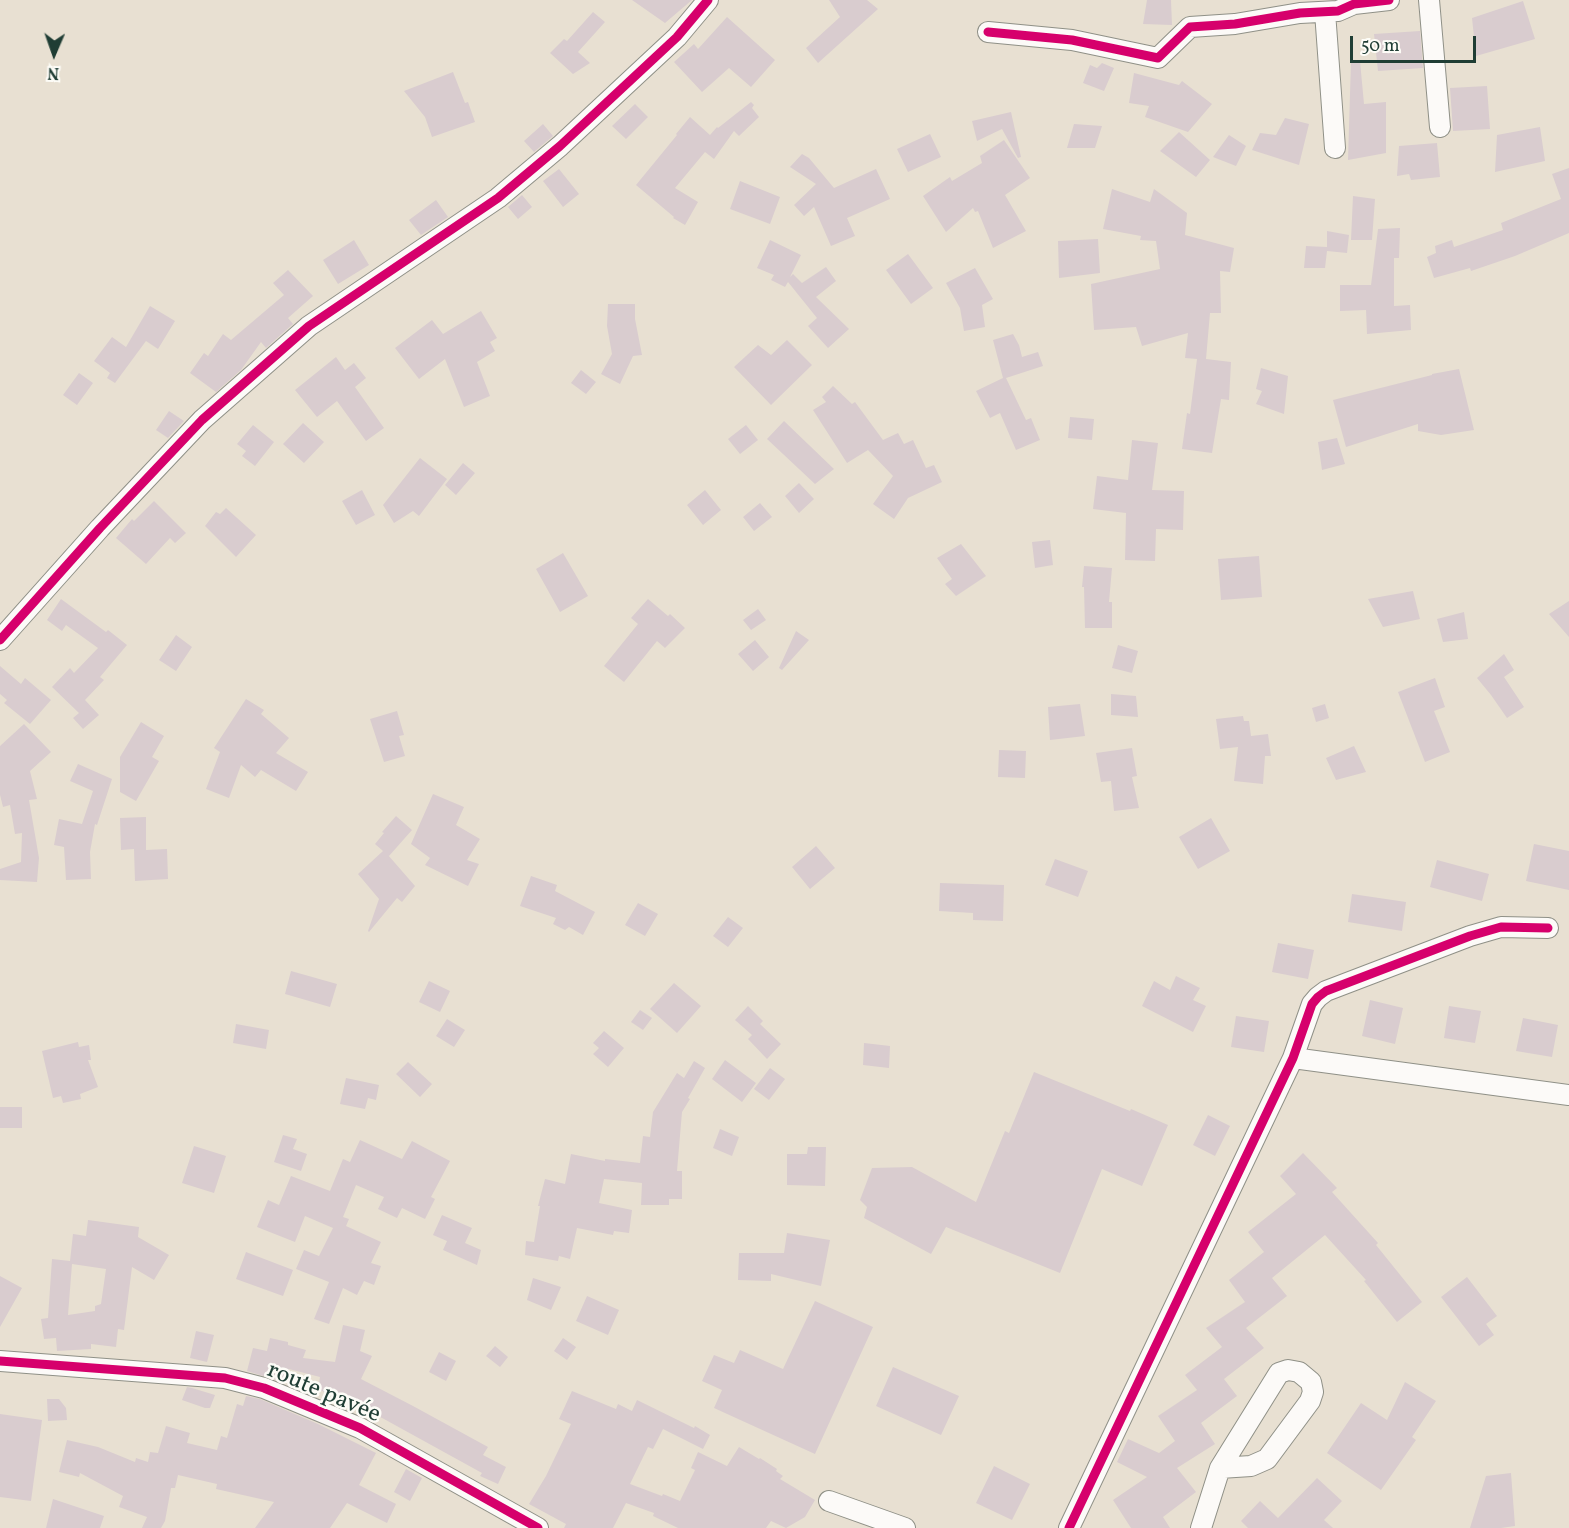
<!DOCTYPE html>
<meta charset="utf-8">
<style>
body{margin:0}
#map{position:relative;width:1569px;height:1528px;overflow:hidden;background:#e8e0d2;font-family:Vollkorn,serif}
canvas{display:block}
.north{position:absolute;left:24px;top:24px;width:60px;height:60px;-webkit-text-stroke:4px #fdfcf7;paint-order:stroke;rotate:182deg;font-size:16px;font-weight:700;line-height:24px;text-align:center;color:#1f3d34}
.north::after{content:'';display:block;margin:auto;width:21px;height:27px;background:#1f3d34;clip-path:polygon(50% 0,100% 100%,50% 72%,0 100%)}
.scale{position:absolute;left:1350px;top:36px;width:126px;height:27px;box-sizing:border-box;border:3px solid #1f3d34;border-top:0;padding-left:8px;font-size:18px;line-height:21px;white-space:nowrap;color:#1f3d34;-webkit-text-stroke:4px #fdfcf7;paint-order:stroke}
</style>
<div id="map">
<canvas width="1569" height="1528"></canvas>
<div class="north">N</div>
<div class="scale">50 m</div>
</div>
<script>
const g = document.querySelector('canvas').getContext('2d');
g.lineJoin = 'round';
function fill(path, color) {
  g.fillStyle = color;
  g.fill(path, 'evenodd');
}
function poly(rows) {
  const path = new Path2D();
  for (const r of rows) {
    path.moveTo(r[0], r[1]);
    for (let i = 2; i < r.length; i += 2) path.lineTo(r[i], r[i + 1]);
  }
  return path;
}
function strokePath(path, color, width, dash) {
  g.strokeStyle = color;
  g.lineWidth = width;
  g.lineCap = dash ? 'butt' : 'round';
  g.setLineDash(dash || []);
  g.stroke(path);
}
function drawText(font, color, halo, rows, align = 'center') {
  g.font = font + ' Vollkorn,serif';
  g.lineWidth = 5;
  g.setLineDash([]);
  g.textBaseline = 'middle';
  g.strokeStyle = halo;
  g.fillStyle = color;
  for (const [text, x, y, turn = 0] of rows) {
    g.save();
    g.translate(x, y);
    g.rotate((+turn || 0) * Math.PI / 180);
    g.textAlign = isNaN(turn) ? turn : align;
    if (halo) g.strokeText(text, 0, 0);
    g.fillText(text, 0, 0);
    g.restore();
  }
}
const building = poly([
 [632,0,692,0,665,23],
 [829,0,867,0,878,9,818,63,806,48,840,17],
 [1147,0,1171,0,1172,25,1143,24],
 [1523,1,1535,39,1476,56,1472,18],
 [593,12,605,22,578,52,590,63,573,74,550,53,564,39,567,41],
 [727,17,775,60,751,87,729,68,702,92,674,62,694,44,698,49],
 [1420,31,1423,68,1378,71,1374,34],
 [1351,61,1360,61,1364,104,1386,102,1386,153,1348,160],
 [1102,63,1114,68,1104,91,1083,83,1090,65,1097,68],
 [453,72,465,103,468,102,475,122,432,137,425,117,404,91],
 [1134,73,1179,85,1182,81,1212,104,1188,132,1145,117,1149,106,1129,103],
 [1487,86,1490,129,1453,131,1450,88],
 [751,102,754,105,752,108,759,117,739,136,734,131,714,159,705,152,675,188,698,202,685,225,673,218,674,217,636,185,677,135,676,134,690,117,710,135,717,127,718,128],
 [635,104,648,117,626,139,612,126],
 [1011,112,1021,157,1018,158,1002,129,977,141,972,121],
 [1285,118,1309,124,1299,165,1252,150,1260,133,1276,135],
 [543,124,553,136,534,152,524,141],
 [1074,124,1102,126,1095,148,1067,148],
 [1540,127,1545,161,1495,172,1497,135],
 [1179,132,1210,160,1196,177,1160,151],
 [930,134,941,157,908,172,897,149],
 [1229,135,1246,146,1236,166,1213,157],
 [1004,140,1030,178,1005,195,1026,231,993,248,978,211,975,212,973,208,946,232,923,196,950,177,952,181,982,163,980,156],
 [1437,143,1440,177,1411,180,1409,174,1397,176,1399,146],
 [802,154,809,158,834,188,876,169,890,199,847,218,855,236,831,246,814,207,804,216,794,205,816,184,790,167],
 [1569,168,1569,233,1515,256,1471,271,1470,268,1434,278,1427,257,1436,253,1435,246,1452,240,1454,247,1503,230,1501,223,1561,199,1552,174],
 [559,169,579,194,563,207,543,181],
 [740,181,780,197,770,224,730,209],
 [1112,189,1150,202,1154,189,1187,213,1185,235,1234,248,1230,272,1220,271,1221,313,1210,313,1206,359,1231,362,1229,400,1221,399,1212,453,1182,449,1187,413,1190,414,1197,359,1185,358,1188,333,1142,346,1136,327,1094,330,1091,284,1160,269,1156,241,1140,240,1141,236,1103,229],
 [522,195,532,207,518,219,508,207],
 [1353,196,1375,199,1372,240,1351,240],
 [436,200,448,217,421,235,409,220],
 [1400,228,1399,258,1394,258,1394,306,1410,305,1411,330,1367,334,1366,310,1340,311,1340,285,1371,285,1378,229],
 [1327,231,1349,235,1347,253,1327,251,1325,268,1304,268,1306,246,1327,247],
 [1098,239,1100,273,1059,278,1058,241],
 [354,240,369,265,338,284,323,260],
 [770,240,801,255,790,277,793,274,802,283,826,267,836,281,816,297,849,329,828,348,808,326,817,318,788,282,785,287,771,280,774,275,757,268],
 [908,254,933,288,911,304,886,270],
 [975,268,993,299,982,305,985,327,964,331,960,308,946,283],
 [288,270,313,296,288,318,293,324,266,348,261,342,241,370,216,392,190,373,204,353,208,356,223,334,231,340,284,295,273,283],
 [608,304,635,304,635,319,642,355,633,356,620,384,601,374,612,354,607,326],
 [150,306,175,321,158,349,146,341,115,383,107,378,110,373,94,361,112,337,126,347],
 [481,311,497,338,490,342,495,351,477,362,490,396,464,407,445,359,419,379,395,348,432,320,443,334],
 [1013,334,1019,345,1022,357,1038,352,1043,366,1006,378,1026,420,1031,418,1040,440,1016,450,1000,413,990,418,976,391,1003,378,993,340],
 [787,340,812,365,771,405,734,367,758,345,771,355],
 [336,357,345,370,354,363,366,378,355,387,384,428,366,441,337,401,317,417,295,390],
 [1261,368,1288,376,1284,414,1256,404,1262,391,1256,389],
 [1459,369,1474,430,1441,435,1418,431,1418,424,1346,447,1333,400,1432,375,1432,374],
 [581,370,596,382,586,394,571,383],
 [79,373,93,383,77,405,63,395],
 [833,386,852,404,855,402,883,440,898,433,904,444,913,440,926,468,934,465,942,482,908,498,894,519,873,504,893,476,868,450,847,463,813,410,826,402,822,397],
 [169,411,184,421,168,438,156,430],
 [1070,417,1094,419,1092,440,1068,438],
 [784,421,834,469,815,484,767,439],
 [303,423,324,442,304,463,283,444],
 [253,425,274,442,255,466,242,456,246,451,237,444],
 [746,425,758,440,740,454,728,439],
 [1337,438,1345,464,1322,470,1318,442],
 [1132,440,1158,443,1152,490,1184,491,1183,530,1156,529,1155,561,1125,560,1126,513,1093,509,1097,476,1128,480],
 [420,458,447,479,419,516,413,511,394,523,383,505],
 [463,463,475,473,456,495,445,485],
 [799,483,814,499,799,513,785,496],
 [362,490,375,515,356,525,342,501],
 [705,490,721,510,703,525,687,505],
 [154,501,186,533,175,543,170,538,146,564,116,538,132,519,134,521],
 [760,503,772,517,754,531,743,517],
 [226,508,256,535,236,557,205,526,216,512,220,514],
 [1050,540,1053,565,1035,568,1032,542],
 [961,544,986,576,956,596,945,584,952,579,937,558],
 [563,553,588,596,560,612,536,569],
 [1259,556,1262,597,1221,600,1218,559],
 [1084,566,1112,568,1109,602,1112,602,1112,628,1085,628,1084,587,1082,587],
 [1413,591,1420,619,1383,627,1368,599],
 [61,599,106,632,108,630,127,645,100,677,104,680,85,700,99,715,83,729,73,718,79,713,52,687,70,668,74,673,98,648,66,625,62,631,47,620],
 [648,599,668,616,670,614,685,628,665,648,657,641,624,682,604,666,638,624,631,618],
 [1569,601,1569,637,1549,614],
 [758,609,766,620,751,630,743,620],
 [1464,612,1468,639,1443,642,1437,619],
 [796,631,809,640,782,670,779,668],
 [176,635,192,647,176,671,159,660],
 [755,640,769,657,753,671,738,654],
 [1118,645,1138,651,1132,673,1112,668],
 [1504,654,1514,670,1504,677,1524,707,1507,718,1491,695,1477,678],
 [0,666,21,684,25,678,51,700,30,724,4,703,7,700,0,694],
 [1435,678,1445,707,1434,711,1450,752,1425,762,1398,692],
 [1111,694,1136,696,1138,717,1111,715],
 [246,699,264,710,261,714,289,738,276,753,308,772,296,791,261,770,255,777,241,765,229,798,206,789,220,752,214,748],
 [1080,704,1085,736,1050,740,1048,707],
 [1325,704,1329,718,1316,722,1312,708],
 [397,711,404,735,399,736,405,756,384,762,370,719],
 [1243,716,1244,721,1249,721,1251,736,1268,734,1271,756,1265,756,1263,784,1234,781,1238,747,1220,749,1216,719],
 [141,722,164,736,152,757,159,761,136,801,120,792,120,757],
 [24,724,51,752,30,771,37,799,29,800,39,858,37,882,0,880,0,869,21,862,22,833,15,834,10,805,3,807,0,795,0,746],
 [1354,746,1366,772,1336,780,1326,758],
 [1132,748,1137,776,1132,777,1139,808,1114,811,1111,781,1101,782,1096,753],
 [999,750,1026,751,1025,778,998,777],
 [78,764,112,779,97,825,95,824,90,852,91,879,66,880,64,847,54,845,59,819,82,824,93,791,70,781],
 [433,794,464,807,456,825,480,839,467,860,479,864,468,886,425,865,430,858,411,844],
 [396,816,412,830,389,856,388,855,415,886,402,902,397,898,369,932,368,931,379,899,358,874,383,851,375,844,384,833,382,832],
 [146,817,146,850,167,849,168,879,135,881,134,849,121,850,120,818],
 [1211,818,1230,851,1198,869,1179,837],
 [1534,844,1569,851,1569,890,1526,881],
 [816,846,835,868,810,889,792,867],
 [1055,859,1088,871,1078,897,1045,885],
 [1437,860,1489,874,1482,901,1430,887],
 [531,876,557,885,555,891,595,912,583,935,569,927,565,930,553,924,556,918,520,906],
 [940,883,1004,885,1003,921,973,920,973,913,939,911],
 [1352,894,1406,902,1402,931,1348,922],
 [638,903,658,914,645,936,625,925],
 [728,917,743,928,728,947,713,936],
 [1278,943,1314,950,1308,979,1272,972],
 [291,971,337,984,330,1007,285,994],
 [1176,976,1200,988,1193,1000,1206,1006,1193,1032,1142,1006,1154,981,1170,990],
 [429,981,450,991,440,1012,419,1002],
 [674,983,701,1006,677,1033,650,1009],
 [1370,1000,1403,1008,1395,1044,1362,1036],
 [748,1006,763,1021,760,1024,781,1044,767,1059,748,1039,752,1035,735,1020],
 [1449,1006,1481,1011,1475,1043,1444,1038],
 [640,1010,652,1018,643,1030,631,1022],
 [1236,1016,1269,1021,1264,1052,1231,1047],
 [1523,1018,1558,1025,1552,1057,1516,1051],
 [447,1019,465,1030,454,1047,436,1036],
 [236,1024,269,1030,266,1049,233,1043],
 [604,1031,624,1048,608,1067,593,1054,599,1048,593,1043],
 [78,1042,79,1047,89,1045,91,1060,88,1060,98,1087,80,1094,81,1099,63,1103,61,1096,53,1098,42,1051],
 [864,1043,890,1046,889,1068,863,1065],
 [725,1060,756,1083,742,1102,712,1079],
 [694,1061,705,1068,688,1098,690,1099,682,1112,677,1171,682,1171,682,1199,669,1199,669,1205,641,1205,642,1183,604,1179,599,1203,632,1210,629,1233,614,1231,613,1235,577,1228,570,1259,559,1256,558,1261,525,1255,526,1241,534,1242,540,1206,538,1206,545,1179,565,1184,571,1154,605,1161,605,1159,640,1163,643,1136,650,1137,653,1112,677,1073,684,1078],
 [408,1062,432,1084,420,1097,396,1074],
 [770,1068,785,1079,769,1100,754,1089],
 [1034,1072,1130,1111,1131,1109,1168,1125,1142,1186,1102,1169,1060,1273,946,1227,931,1254,864,1218,867,1207,860,1200,872,1168,912,1167,976,1202,1005,1131,1009,1133],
 [346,1078,379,1085,376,1100,368,1098,365,1109,340,1104],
 [0,1107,22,1107,22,1128,0,1128],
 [1208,1115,1230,1126,1215,1156,1193,1145],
 [720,1129,739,1137,732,1156,713,1148],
 [283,1135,297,1139,293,1149,307,1154,301,1171,274,1162],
 [360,1140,402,1159,412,1141,450,1161,431,1197,435,1199,425,1219,402,1208,397,1218,378,1209,384,1197,356,1185,343,1217,349,1219,346,1226,381,1242,371,1263,381,1266,374,1285,364,1281,357,1295,343,1288,329,1324,314,1319,329,1282,296,1269,304,1250,319,1256,333,1228,305,1216,295,1242,257,1227,268,1200,279,1205,291,1176,330,1191,343,1159,350,1162],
 [194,1146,226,1156,214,1193,182,1183],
 [808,1147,826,1147,825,1186,787,1185,787,1154,807,1154],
 [1303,1153,1337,1188,1332,1192,1378,1243,1376,1245,1422,1302,1397,1322,1364,1281,1366,1280,1325,1235,1272,1278,1287,1296,1246,1328,1264,1348,1224,1379,1237,1396,1201,1423,1215,1444,1177,1468,1196,1492,1163,1517,1170,1528,1131,1528,1113,1500,1147,1477,1117,1462,1128,1439,1159,1453,1175,1441,1158,1416,1197,1390,1185,1375,1222,1347,1206,1328,1245,1302,1229,1280,1264,1252,1248,1232,1296,1194,1280,1176],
 [442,1215,472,1228,465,1243,481,1250,477,1265,443,1250,447,1241,433,1235],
 [88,1220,139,1227,138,1237,169,1255,154,1280,132,1267,124,1330,118,1329,116,1347,91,1344,91,1349,57,1351,56,1338,44,1339,41,1319,48,1318,52,1259,70,1261,73,1234,86,1236],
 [72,1264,106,1269,101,1304,95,1306,95,1311,68,1315],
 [787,1233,830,1240,821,1286,771,1274,771,1281,738,1280,739,1253,784,1253],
 [246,1252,293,1270,283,1296,236,1279],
 [0,1276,22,1288,0,1327],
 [1467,1277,1497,1316,1486,1324,1494,1335,1479,1346,1441,1297],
 [533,1278,561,1287,551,1310,527,1300],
 [587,1296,619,1310,608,1335,576,1321],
 [815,1301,873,1327,815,1454,714,1408,722,1390,702,1381,714,1355,734,1363,740,1350,783,1369],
 [343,1325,365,1330,360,1351,372,1356,361,1379,413,1406,488,1447,483,1455,506,1467,498,1484,480,1476,482,1473,384,1419,354,1404,353,1406,318,1389,320,1377,289,1369,286,1383,247,1371,253,1348,267,1351,270,1338,288,1342,288,1345,306,1350,303,1358,335,1362],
 [196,1331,214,1335,207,1362,190,1358],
 [563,1338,576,1347,567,1360,554,1351],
 [495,1346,508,1357,500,1367,486,1356],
 [439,1352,456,1361,446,1381,429,1372],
 [893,1367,959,1396,941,1435,876,1406],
 [1405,1382,1436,1401,1412,1437,1416,1440,1381,1490,1327,1453,1361,1403,1387,1420],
 [187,1387,192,1388,215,1395,210,1408,205,1408,182,1400],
 [572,1391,616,1409,618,1404,632,1411,637,1400,694,1428,695,1426,710,1435,703,1449,663,1429,653,1449,648,1447,630,1484,662,1496,663,1494,680,1501,695,1470,691,1468,698,1452,727,1466,739,1447,759,1459,760,1458,777,1469,776,1471,783,1476,780,1479,815,1500,805,1517,786,1528,771,1521,766,1528,678,1528,653,1516,654,1513,626,1503,613,1528,564,1528,566,1524,529,1504,546,1476,571,1424,559,1419],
 [246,1396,260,1399,318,1424,376,1453,359,1485,396,1504,387,1523,347,1503,330,1528,255,1528,274,1502,216,1489,217,1484,178,1475,175,1488,171,1488,165,1521,161,1528,142,1528,147,1517,119,1507,123,1496,80,1473,79,1477,59,1472,67,1440,98,1447,135,1462,136,1458,148,1462,150,1452,158,1453,166,1426,190,1433,187,1443,217,1450,221,1436,227,1438,237,1404,243,1406],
 [47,1399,59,1399,66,1408,67,1420,48,1421],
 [0,1414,42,1420,31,1501,0,1497],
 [994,1466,1030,1484,1012,1520,976,1503],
 [406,1469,422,1478,410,1501,394,1492],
 [1511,1473,1515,1526,1501,1528,1470,1528,1486,1476],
 [1317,1478,1342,1501,1324,1520,1333,1528,1248,1528,1241,1521,1260,1501,1278,1518],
 [53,1499,104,1516,100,1528,46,1528]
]);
const minor = poly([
 [1429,0,1440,127],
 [1325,12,1335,148],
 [988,32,1072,40,1158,58,1190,27,1235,24,1300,13,1338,11,1354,4,1389,0],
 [0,640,100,528,202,420,309,326,498,198,560,146,677,37,708,0],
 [1293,1058,1569,1095],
 [0,1361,225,1378,264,1388,360,1428,538,1528],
 [829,1501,905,1528],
 [1069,1528,1293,1058,1312,1004,1318,997,1326,991,1470,936,1501,927,1548,928],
 [1201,1528,1220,1468,1279,1373,1288,1370,1299,1372,1311,1382,1313,1392,1310,1401,1267,1459,1251,1466,1220,1468]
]);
const cycleway = poly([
 [988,32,1072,40,1158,58,1190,27,1235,24,1300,13,1338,11,1354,4,1389,0],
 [0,640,100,528,202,420,309,326,498,198,560,146,677,37,708,0],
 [0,1361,225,1378,264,1388,360,1428,538,1528],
 [1069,1528,1293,1058,1312,1004,1318,997,1326,991,1470,936,1501,927,1548,928]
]);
const streetNames = [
 ["route pavée",323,1394,23]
];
fill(building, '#d9cccf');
strokePath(minor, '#8f9087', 22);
strokePath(minor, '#fcfaf8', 20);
strokePath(cycleway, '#d6006c', 9);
drawText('24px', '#1f3d34', '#fdfcf7', streetNames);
</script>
